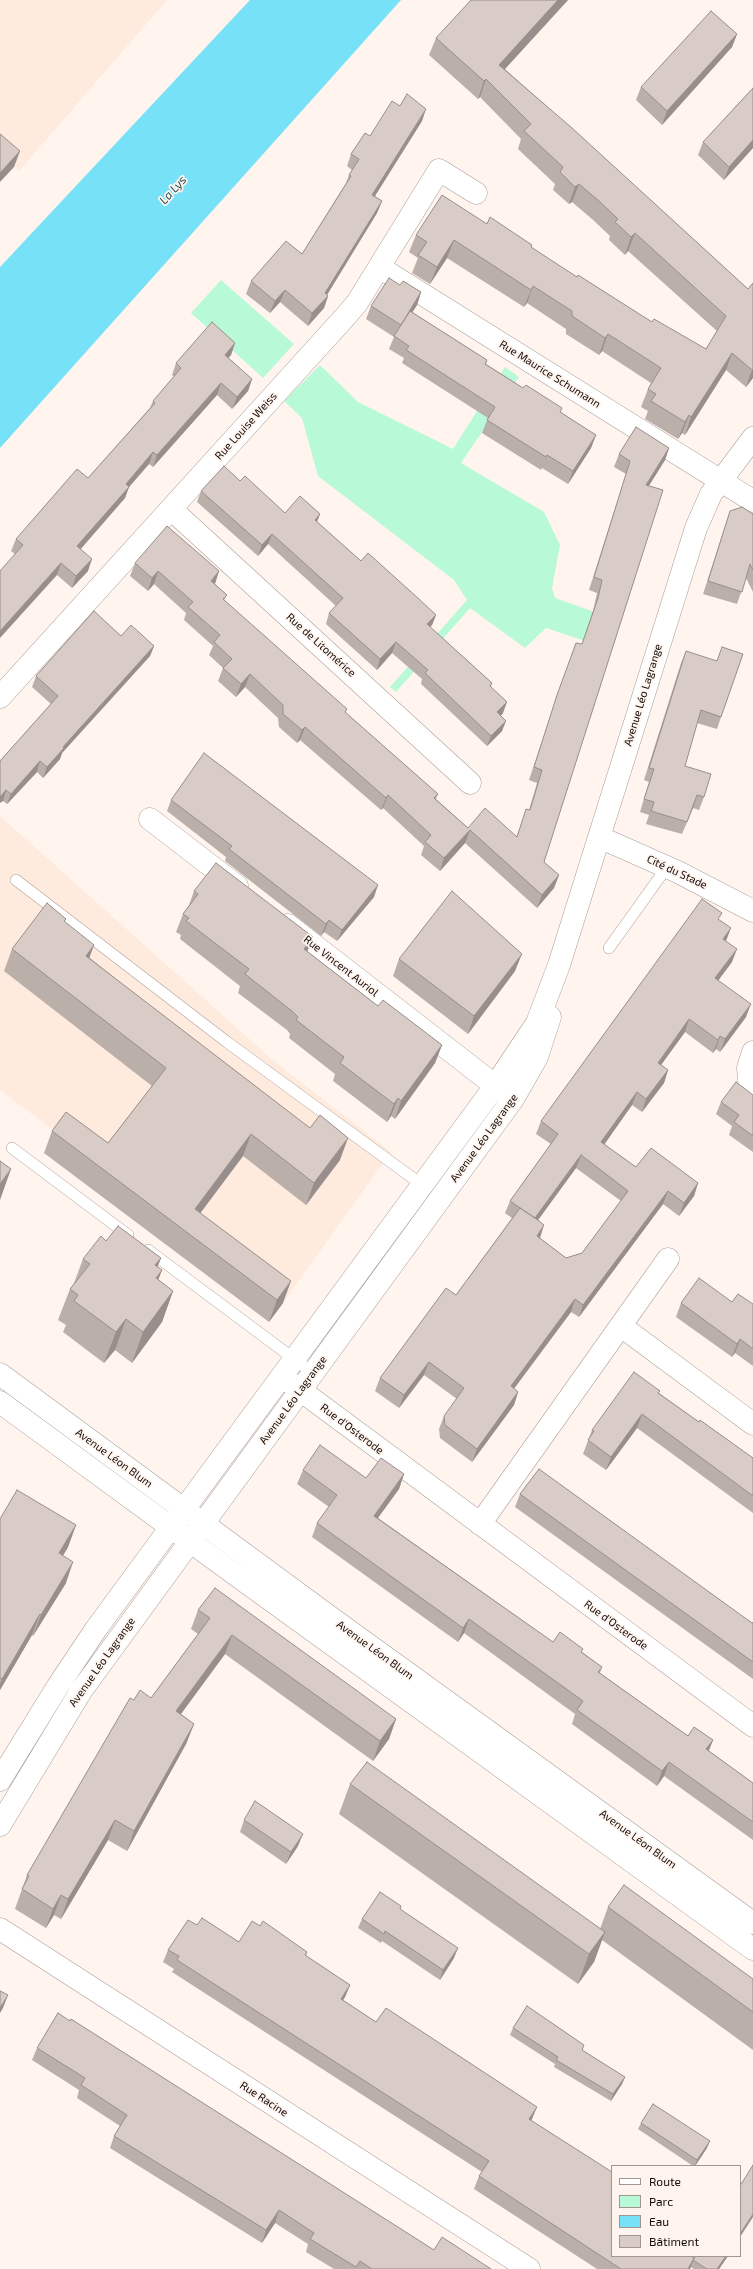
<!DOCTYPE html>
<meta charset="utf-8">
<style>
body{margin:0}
#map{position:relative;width:753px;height:2269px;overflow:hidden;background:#fff4ee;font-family:"Exo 2",sans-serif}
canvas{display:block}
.legend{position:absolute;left:611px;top:2165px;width:130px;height:92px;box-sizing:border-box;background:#fff4ee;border:1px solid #a09793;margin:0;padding:5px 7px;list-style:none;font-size:12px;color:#110c0a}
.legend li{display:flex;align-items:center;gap:8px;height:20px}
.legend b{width:20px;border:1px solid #a09793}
</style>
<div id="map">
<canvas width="753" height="2269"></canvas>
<ul class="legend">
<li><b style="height:5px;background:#fff"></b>Route</li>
<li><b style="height:11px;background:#b8f9d8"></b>Parc</li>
<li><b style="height:11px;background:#76e1f7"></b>Eau</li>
<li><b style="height:11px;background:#d9cbc6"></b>Bâtiment</li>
</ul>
</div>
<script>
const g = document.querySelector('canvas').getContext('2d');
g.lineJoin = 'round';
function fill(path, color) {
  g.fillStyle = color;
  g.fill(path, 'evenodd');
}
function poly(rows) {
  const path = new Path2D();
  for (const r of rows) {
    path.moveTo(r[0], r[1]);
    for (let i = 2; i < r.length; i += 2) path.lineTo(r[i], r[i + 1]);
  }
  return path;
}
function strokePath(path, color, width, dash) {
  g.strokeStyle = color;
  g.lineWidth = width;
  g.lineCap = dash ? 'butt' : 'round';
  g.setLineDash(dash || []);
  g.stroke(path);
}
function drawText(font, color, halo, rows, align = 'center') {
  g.font = font + ' "Exo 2",sans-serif';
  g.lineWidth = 3.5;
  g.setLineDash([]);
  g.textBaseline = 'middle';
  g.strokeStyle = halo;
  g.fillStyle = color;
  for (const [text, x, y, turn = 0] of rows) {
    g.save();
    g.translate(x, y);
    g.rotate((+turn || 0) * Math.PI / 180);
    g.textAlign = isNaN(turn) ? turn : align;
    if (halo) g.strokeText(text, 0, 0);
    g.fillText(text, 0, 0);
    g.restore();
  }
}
const built = poly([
 [0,0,167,0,19,171,0,154],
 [0,816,275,1062,391,1152,283,1303,0,1090]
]);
const green = poly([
 [221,280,294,344,263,378,191,313],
 [320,365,358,402,453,449,505,367,519,377,461,463,544,512,560,545,552,588,555,598,620,621,612,650,546,628,525,648,470,608,396,692,390,687,467,600,454,580,318,476,302,418,284,401]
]);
const water = poly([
 [250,0,401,0,0,448,0,267]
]);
const lane = poly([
 [16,880,227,1042,425,1187],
 [609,948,667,867],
 [12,1148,128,1235],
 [148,1250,313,1373]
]);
const street = poly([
 [379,267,753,501],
 [171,509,470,783],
 [0,697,345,317,357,303,439,170,476,193],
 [150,819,237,886],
 [599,837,678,872,753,911],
 [288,925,506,1094],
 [753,1052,748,1068,749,1080,753,1086],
 [621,1326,753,1424],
 [288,1381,753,1726],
 [480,1524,668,1259],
 [0,1780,58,1686,96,1629,495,1086,537,1023,559,965,696,528,711,494,753,438],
 [0,1825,81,1691,513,1099,537,1057,550,1017],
 [0,1929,529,2269]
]);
const primary = poly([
 [0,1374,330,1617,753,1923],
 [0,1402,236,1575,753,1949]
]);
const wall = poly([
 [568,0,505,69,748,289,753,283,753,378,746,387,726,370,685,435,682,433,678,439,645,419,648,411,641,407,648,389,651,383,602,351,599,355,566,334,566,329,527,303,524,307,447,258,430,284,412,273,418,258,409,252,416,235,487,224,531,248,577,277,652,322,706,349,717,331,628,251,625,255,609,240,610,236,592,219,572,202,569,204,553,190,555,184,518,149,521,139,480,97,478,99,429,55,436,38],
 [737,34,732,47,662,125,636,100,641,87],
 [753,88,753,148,724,180,698,155,703,142],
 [422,121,375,196,382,201,377,213,327,295,328,296,324,308,308,326,280,302,270,313,246,294,251,281,302,254,346,183,349,175,352,170,347,166,351,154,370,136],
 [400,285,421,292,417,305,412,312,487,360,486,364,596,435,591,448,568,484,542,468,541,470,482,433,488,418,402,363,404,358,389,349,394,337,366,319,371,306],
 [235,343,231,355,228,358,252,379,248,391,232,409,217,395,153,467,149,464,129,487,125,498,80,549,88,571,72,588,57,575,15,554,11,551,16,539,88,478,150,408,153,401,174,377,172,375,176,363],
 [669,448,665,460,649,486,544,862,559,875,554,888,537,908,465,843,440,871,421,855,424,846,383,808,381,810,300,740,297,743,279,727,278,718,245,687,236,697,218,681,223,668,209,655,213,646,184,620,186,613,154,584,148,591,130,576,135,563,215,584,227,595,224,600,346,713,438,794,436,799,468,828,517,836,526,809,529,810,537,783,529,780,553,708,576,643,582,644,593,611,597,593,589,590,626,474,614,467,619,454],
 [240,481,285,513,320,514,317,522,361,561,436,615,432,625,430,627,492,683,491,687,503,713,501,716,502,731,487,746,421,684,422,679,392,653,377,670,326,624,329,613,336,606,268,544,258,556,197,502,201,491],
 [730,511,753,514,753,592,746,578,737,604,703,594],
 [121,636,154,646,150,656,62,753,60,759,43,778,37,772,7,804,3,801,0,761,51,704,32,687,36,676],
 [686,651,721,717,717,729,697,723,685,766,704,797,699,810,693,808,682,834,646,824,649,815,640,812,649,782,644,780,681,663],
 [171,800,374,897,337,941,324,932,321,936,225,861,226,857,167,811],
 [194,891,308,952,378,1006,442,1045,435,1063,395,1119,391,1116,387,1122,333,1081,335,1074,289,1038,290,1034,287,1030,238,993,240,986,180,939,181,935,176,932,183,914,189,905],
 [720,920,732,962,718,981,746,1017,720,1052,716,1049,713,1053,685,1032,661,1065,668,1070,664,1083,642,1112,632,1105,604,1144,636,1167,698,1183,694,1196,679,1216,663,1204,579,1317,571,1312,514,1389,518,1392,514,1405,472,1462,440,1438,439,1429,444,1416,457,1399,424,1375,399,1408,375,1391,380,1378,456,1295,512,1218,505,1213,510,1201,551,1144,536,1134,541,1121],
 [576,1168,621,1201,582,1253,566,1258,540,1238,538,1220],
 [64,922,90,958,340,1160,306,1205,243,1156,200,1213,283,1303,269,1322,44,1153,52,1131,108,1143,152,1086,4,971,12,949],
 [399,959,515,971,468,1034,393,976],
 [753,1095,753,1152,729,1135,732,1126,716,1114,721,1102],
 [106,1241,161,1258,157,1267,162,1270,158,1280,173,1291,162,1322,132,1363,115,1350,104,1363,63,1332,66,1325,58,1320,70,1289,74,1283,83,1259],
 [732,1302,753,1304,753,1366,735,1353,732,1357,676,1317,681,1303],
 [659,1393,699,1422,753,1458,753,1513,637,1428,606,1470,583,1454,592,1430],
 [303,1470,366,1478,404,1474,399,1489,378,1518,553,1642,582,1652,602,1667,600,1673,688,1736,713,1740,709,1751,753,1783,753,1840,664,1776,657,1786,572,1724,575,1714,464,1633,458,1642,312,1537,317,1523,329,1507,297,1484],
 [520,1494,752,1623,753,1622,753,1679,515,1507],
 [0,1519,76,1525,68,1547,63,1556,66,1583,33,1636,32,1635,0,1690],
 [198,1610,396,1719,389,1739,373,1761,225,1654,181,1714,194,1724,186,1744,127,1851,108,1840,61,1919,54,1915,46,1928,15,1909,27,1875,134,1700,151,1698,198,1634,191,1629],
 [350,1784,600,1929,608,1907,753,1979,753,2050,602,1940,594,1962,578,1984,339,1814],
 [244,1820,298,1846,286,1864,240,1832],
 [401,1906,400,1909,454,1958,440,1980,382,1941,381,1943,358,1928,362,1919],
 [197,1925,239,1942,260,1926,307,1952,306,1956,350,1985,345,1997,343,2000,376,2022,532,2119,531,2121,612,2256,694,2258,728,2256,719,2269,694,2269,691,2267,690,2269,597,2269,474,2189,479,2176,482,2172,172,1972,174,1969,163,1962,168,1950],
 [513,2028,583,2051,625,2077,622,2084,611,2101,554,2067,555,2064,510,2035],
 [37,2048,434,2250,491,2269,334,2269,306,2252,308,2244,275,2223,262,2243,110,2148,114,2136,120,2126,77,2098,79,2090,32,2060],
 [641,2123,707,2148,695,2166,693,2166,638,2129]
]);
const shadedWall = poly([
 [558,0,568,0,493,82,499,65],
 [737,34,732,47,662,125,667,111],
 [486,79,480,97,478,99,484,81],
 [426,109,422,121,368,207,372,195],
 [753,140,753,148,724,180,729,167],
 [20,151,14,167,0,182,0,173],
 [579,184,572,202,569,204,575,187],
 [382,201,377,213,322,303,328,296,324,308,308,326,312,313],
 [635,233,628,251,625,255,631,237],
 [454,240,447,258,430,284,437,267],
 [533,286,527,303,524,307,531,290],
 [285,290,280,302,270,313,275,301],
 [421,292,417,305,396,338,401,325],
 [608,334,602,351,599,355,605,338],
 [235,343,231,355,221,367,225,355],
 [732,353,726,370,685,435,691,417],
 [753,369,753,378,746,387,752,370],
 [252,379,248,391,232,409,237,397],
 [221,383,217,395,153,467,157,455],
 [689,415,682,433,678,439,685,422],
 [596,435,591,448,568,484,573,471],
 [669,448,665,460,641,498,646,485],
 [153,452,149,464,129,487,125,498,73,558,77,546,126,484],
 [320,514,316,524,315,520],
 [272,534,268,544,258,556,262,545],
 [92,559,88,571,72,588,76,576],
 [61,563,57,575,0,638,0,631],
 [158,571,154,584,148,591,152,578],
 [219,571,215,584,211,581],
 [436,615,432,625,423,635,427,624],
 [396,642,392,653,377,670,380,659],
 [154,646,150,656,62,753,60,759,43,778,47,767,63,747],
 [250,674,245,687,236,697,241,684],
 [507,702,503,713,493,723,497,712],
 [506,721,502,731,487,746,491,736],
 [305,727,300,740,297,743,302,730],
 [40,761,37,772,7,804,11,794],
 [6,790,3,801,0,803,0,797],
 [388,795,383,808,381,810,386,798],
 [697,795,693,808,682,834,687,822],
 [470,830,465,843,440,871,444,858],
 [559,875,554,888,537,908,542,895],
 [378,885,374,897,337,941,342,930],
 [329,920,324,932,321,936,326,924],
 [731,928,726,941,723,939],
 [313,937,306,955,304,949],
 [94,945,86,967,86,956],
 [737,949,732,962,710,991,715,978],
 [522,954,515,971,468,1034,474,1016],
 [751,1004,746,1017,720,1052,725,1039],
 [689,1019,685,1032,653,1076,658,1063],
 [720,1036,716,1049,713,1053,718,1040],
 [442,1045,435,1063,395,1119,401,1101],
 [668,1070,664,1083,642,1112,646,1099],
 [637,1092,632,1105,597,1155,601,1142],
 [398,1098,391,1116,387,1122,394,1104],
 [251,1134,243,1156,187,1231,195,1209],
 [348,1138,340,1160,306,1205,314,1183],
 [581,1155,576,1168,530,1231,535,1218],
 [11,1169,0,1200,0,1184],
 [698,1183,694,1196,679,1216,684,1203],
 [668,1191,663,1204,579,1317,583,1305],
 [544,1225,540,1238,537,1236],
 [161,1258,149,1289,155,1265],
 [162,1270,150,1301,156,1278],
 [291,1281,283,1303,269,1322,277,1300],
 [173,1291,162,1322,132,1363,143,1332],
 [575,1299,571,1312,506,1399,511,1386],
 [126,1319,115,1350,104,1363,116,1332],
 [740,1339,735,1353,732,1357,737,1344],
 [429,1362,424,1375,399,1408,404,1395],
 [518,1392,514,1405,472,1462,477,1449],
 [642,1414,637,1428,606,1470,611,1457],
 [404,1474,399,1489,369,1530,374,1516],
 [76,1525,68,1547,51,1575,59,1553],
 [73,1562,66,1583,33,1636,41,1615],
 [40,1614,32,1635,0,1690,0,1684,2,1679],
 [469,1619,464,1633,458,1642,463,1628],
 [232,1635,225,1654,169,1730,176,1711],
 [396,1719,389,1739,373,1761,380,1741],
 [194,1724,186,1744,127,1851,134,1831],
 [713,1740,707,1754,706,1749],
 [669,1762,664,1776,657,1786,662,1771],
 [115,1820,108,1840,61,1919,68,1899],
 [303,1834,298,1846,286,1864,291,1852],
 [61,1895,54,1915,46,1928,53,1909],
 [605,1932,594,1962,578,1984,589,1954],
 [458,1948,454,1958,440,1980,443,1970],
 [350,1985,345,1997,336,2011,341,1999],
 [8,1995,3,2008,0,2013,0,2008],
 [625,2077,622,2084,611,2101,613,2094],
 [537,2107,532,2119,524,2131,529,2119],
 [710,2141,707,2148,695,2166,697,2160],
 [279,2210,275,2223,262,2243,266,2230],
 [753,2214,753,2217,740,2237,740,2234],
 [726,2256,728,2256,719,2269,717,2269],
 [694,2258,690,2269,688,2269]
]);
const building = poly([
 [471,0,558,0,499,65,572,128,748,289,753,283,753,369,752,370,732,353,691,417,689,415,685,422,651,401,656,394,648,389,661,368,608,334,605,338,572,316,572,311,533,286,531,290,454,240,437,267,418,255,427,242,416,235,442,195,487,224,490,217,532,245,531,247,577,277,578,275,652,322,654,319,706,349,726,316,635,233,631,237,615,222,618,219,599,201,579,184,575,187,560,172,563,167,524,131,531,124,486,79,484,81,436,38,471,0],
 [711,11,737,34,667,111,641,87,711,11],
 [753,88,753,140,729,167,703,142,753,88],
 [407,94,426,109,372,195,382,201,325,293,328,296,312,313,285,290,275,301,251,281,286,241,302,254,351,176,349,175,359,159,351,154,365,133,370,136,392,101,400,106,407,94],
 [0,134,20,151,0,173,0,134],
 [389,278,400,285,403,281,421,292,401,325,371,306,389,278],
 [410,311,487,360,485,364,523,388,526,385,562,408,560,412,596,435,573,471,547,455,546,457,487,420,495,407,406,350,409,346,394,336,410,311],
 [212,322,235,343,225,355,252,379,237,397,221,383,157,455,153,452,126,484,129,487,77,546,92,559,76,576,61,563,0,631,0,571,23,545,16,539,77,469,88,478,155,403,153,401,181,368,176,363,212,322],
 [636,427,669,448,646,485,663,490,544,862,559,875,542,895,470,830,444,858,425,842,431,835,388,795,386,798,305,727,302,730,283,714,283,705,250,674,241,684,223,668,232,659,214,642,220,635,188,607,193,602,158,571,152,578,135,563,167,526,219,571,211,581,227,595,223,599,347,709,345,712,438,794,434,798,468,828,485,808,517,837,526,809,530,810,542,770,534,767,557,695,576,643,582,644,598,598,602,580,594,577,630,461,619,454,636,427],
 [224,466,240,481,245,476,285,513,300,496,320,514,315,520,361,561,368,553,419,599,436,615,427,624,492,683,490,686,507,702,497,712,506,721,491,736,425,673,428,670,396,642,380,659,329,613,343,598,272,534,262,545,201,491,224,466],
 [742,507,753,514,753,570,750,564,742,592,708,581,730,511,742,507],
 [94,611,121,636,131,625,154,646,63,747,64,748,47,767,40,761,11,794,6,790,0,797,0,761,58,696,36,676,94,611],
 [722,647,743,654,721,717,701,710,685,766,711,774,704,797,697,795,687,822,651,811,654,802,644,799,654,769,649,768,686,651,717,661,722,647],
 [204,753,378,885,342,930,329,920,326,924,229,849,232,846,171,800,204,753],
 [216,863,313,937,304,949,378,1006,383,1000,442,1045,401,1101,398,1098,394,1104,340,1063,344,1057,296,1020,298,1017,293,1012,245,974,249,969,186,921,189,918,183,914,198,894,194,891,216,863],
 [452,891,522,954,474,1016,399,959,452,891],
 [702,899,722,913,718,919,731,928,723,939,737,949,715,978,751,1004,725,1039,720,1036,718,1040,689,1019,658,1063,668,1070,646,1099,637,1092,601,1142,636,1167,651,1148,698,1183,684,1203,668,1191,583,1305,575,1299,511,1386,518,1392,477,1449,445,1425,444,1416,464,1388,429,1362,404,1395,380,1378,446,1288,456,1295,520,1208,535,1218,510,1201,558,1134,541,1121,702,899],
 [581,1155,628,1191,582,1253,566,1258,537,1236,544,1225,535,1218,581,1155],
 [47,903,66,919,64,921,94,945,86,956,310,1128,320,1115,348,1138,314,1183,251,1134,195,1209,291,1281,277,1300,52,1131,66,1112,108,1143,166,1068,12,949,47,903],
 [736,1082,753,1095,753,1136,734,1122,739,1115,721,1102,736,1082],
 [0,1161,11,1169,0,1184,0,1161],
 [118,1226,161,1258,155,1265,162,1270,156,1278,173,1291,143,1332,126,1319,116,1332,74,1301,78,1295,70,1289,90,1264,83,1259,101,1236,106,1241,118,1226],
 [699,1278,732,1302,738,1294,753,1304,753,1349,740,1339,737,1344,681,1303,699,1278],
 [634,1372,660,1391,658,1393,699,1422,700,1420,753,1458,753,1496,642,1414,611,1457,588,1440,594,1431,592,1430,634,1372],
 [320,1445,366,1478,381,1458,404,1474,374,1516,553,1642,560,1632,583,1649,581,1652,602,1667,598,1672,688,1736,694,1727,713,1740,706,1749,753,1783,753,1822,669,1762,662,1771,577,1710,583,1701,469,1619,463,1628,317,1523,337,1495,303,1470,320,1445],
 [539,1469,752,1623,753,1622,753,1662,520,1494,539,1469],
 [17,1490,76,1525,59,1553,73,1562,41,1615,40,1614,2,1679,0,1678,0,1519,17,1490],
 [215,1588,396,1719,380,1741,232,1635,176,1711,194,1724,134,1831,115,1820,68,1899,61,1895,53,1909,22,1889,29,1876,27,1875,130,1698,134,1700,140,1690,151,1698,210,1618,198,1610,215,1588],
 [367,1762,605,1932,589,1954,350,1784,367,1762],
 [255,1801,303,1834,291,1852,244,1820,255,1801],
 [624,1885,753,1979,753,2012,608,1907,624,1885],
 [380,1892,401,1906,400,1909,458,1948,443,1970,385,1931,384,1934,362,1919,380,1892],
 [202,1918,239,1942,252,1921,260,1926,263,1921,307,1952,305,1955,350,1985,341,1999,376,2022,386,2008,537,2107,529,2119,612,2172,612,2256,691,2256,694,2258,688,2269,621,2269,479,2176,489,2161,177,1960,179,1956,168,1950,188,1920,197,1925,202,1918],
 [0,1991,8,1995,0,2008,0,1991],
 [527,2006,584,2045,582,2050,625,2077,613,2094,556,2060,558,2057,513,2028,527,2006],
 [58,2013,70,2021,71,2019,434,2250,442,2237,491,2269,372,2269,360,2261,356,2267,310,2239,314,2233,279,2210,266,2230,114,2136,127,2115,81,2085,85,2078,37,2048,58,2013],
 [653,2104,710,2141,697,2160,641,2123,653,2104],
 [753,2165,753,2214,740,2234,740,2186,753,2165],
 [696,2256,726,2256,717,2269,707,2269,693,2260,696,2256]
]);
const streetNames = [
 ["Rue Maurice Schumann",550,374,32],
 ["Rue Louise Weiss",246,426,-48],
 ["Rue de Litomérice",321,645,42],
 ["Avenue Léo Lagrange",643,695,-73],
 ["Cité du Stade",677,872,25],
 ["Rue Vincent Auriol",341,966,38],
 ["Avenue Léo Lagrange",484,1138,-54],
 ["Avenue Léo Lagrange",293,1400,-54],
 ["Rue d'Osterode",352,1429,37],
 ["Avenue Léon Blum",114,1458,36],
 ["Rue d'Osterode",616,1625,36],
 ["Avenue Léon Blum",375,1650,36],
 ["Avenue Léo Lagrange",102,1662,-55],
 ["Avenue Léon Blum",638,1839,36],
 ["Rue Racine",264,2099,33]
];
const waterNames = [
 ["La Lys",173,190,-48]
];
fill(built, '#ffeade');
fill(green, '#b8f9d8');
fill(water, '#76e1f7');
strokePath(lane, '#ac9f98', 12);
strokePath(street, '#ac9f98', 23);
strokePath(primary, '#ac9f98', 23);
strokePath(lane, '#fff', 11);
strokePath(street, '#fff', 22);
strokePath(primary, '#fff', 22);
fill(wall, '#bbafaa');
fill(shadedWall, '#988e8b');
fill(building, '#d9cbc6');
strokePath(building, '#988e8b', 1);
drawText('11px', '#110c0a', '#fff4ee', streetNames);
drawText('italic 12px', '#204f59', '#fff4ee', waterNames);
</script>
